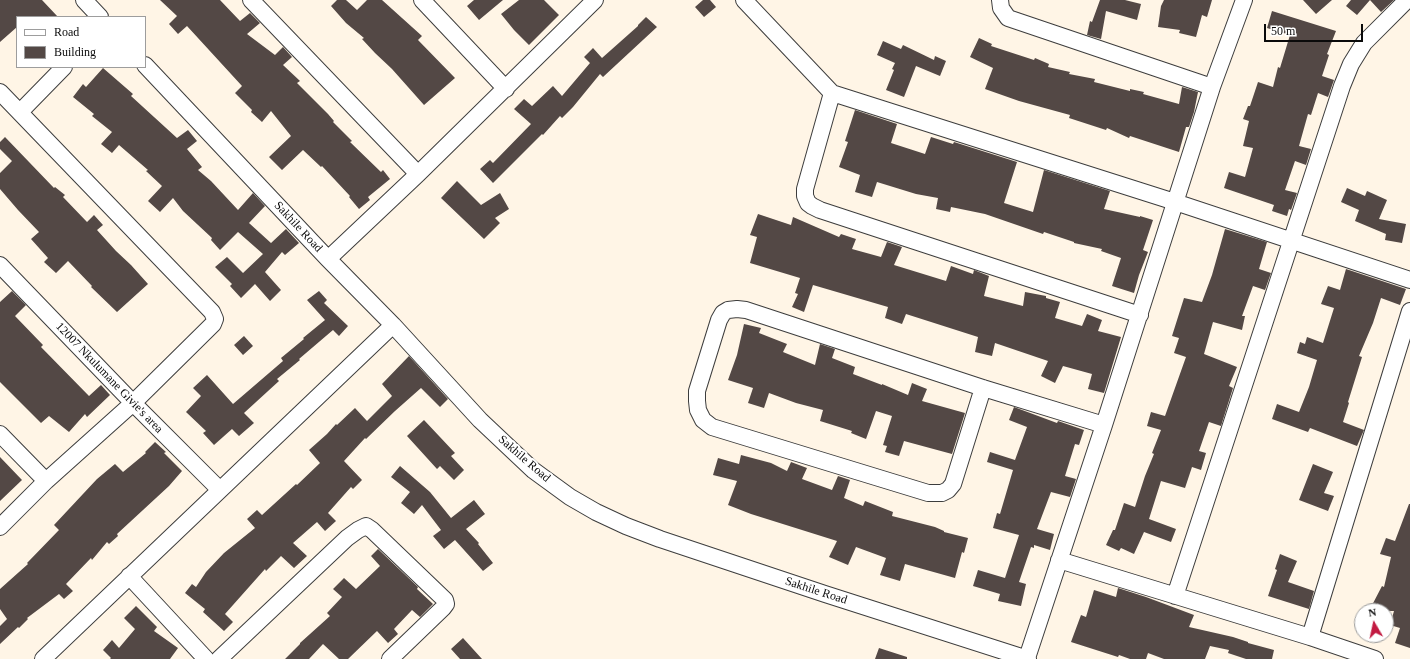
<!DOCTYPE html>
<style>
body{margin:0}
#map{position:relative;width:1410px;height:659px;overflow:hidden;background:#fff5e6;font-family:"Times New Roman",serif}
canvas{display:block}
.legend{position:absolute;left:16px;top:16px;width:130px;height:52px;box-sizing:border-box;background:#fff;border:1px solid #9d9d9d;margin:0;padding:5px 7px;list-style:none;font-size:12px;color:#0a0a0a}
.legend li{display:flex;align-items:center;gap:8px;height:20px}
.legend b{width:20px;border:1px solid #9d9d9d}
.north{position:absolute;left:1354px;top:603px;width:40px;height:40px;box-sizing:border-box;background:#fff;border:1px solid #9d9d9d;border-radius:50%;rotate:351deg;font-size:11px;font-weight:700;line-height:16px;text-align:center;color:#0a0a0a}
.north::after{content:'';display:block;margin:auto;width:14px;height:18px;background:#c21a41;clip-path:polygon(50% 0,100% 100%,50% 72%,0 100%)}
.scale{position:absolute;left:1264px;top:24px;width:99px;height:18px;box-sizing:border-box;border:2px solid #0a0a0a;border-top:0;padding-left:5px;font-size:12px;line-height:14px;white-space:nowrap;color:#0a0a0a;-webkit-text-stroke:3px #fff;paint-order:stroke}
</style>
<div id="map">
<canvas width="1410" height="659"></canvas>
<ul class="legend">
<li><b style="height:5px;background:#fff"></b>Road</li>
<li><b style="height:11px;background:#534845"></b>Building</li>
</ul>
<div class="north">N</div>
<div class="scale">50 m</div>
</div>
<script>
const g = document.querySelector('canvas').getContext('2d');
g.lineJoin = 'round';
function fill(path, color) {
  g.fillStyle = color;
  g.fill(path, 'evenodd');
}
function poly(rows) {
  const path = new Path2D();
  for (const r of rows) {
    path.moveTo(r[0], r[1]);
    for (let i = 2; i < r.length; i += 2) path.lineTo(r[i], r[i + 1]);
  }
  return path;
}
function strokePath(path, color, width, dash) {
  g.strokeStyle = color;
  g.lineWidth = width;
  g.lineCap = dash ? 'butt' : 'round';
  g.setLineDash(dash || []);
  g.stroke(path);
}
function drawText(font, color, halo, rows, align = 'center') {
  g.font = font + ' "Times New Roman",serif';
  g.lineWidth = 4;
  g.setLineDash([]);
  g.textBaseline = 'middle';
  g.strokeStyle = halo;
  g.fillStyle = color;
  for (const [text, x, y, turn = 0] of rows) {
    g.save();
    g.translate(x, y);
    g.rotate((+turn || 0) * Math.PI / 180);
    g.textAlign = isNaN(turn) ? turn : align;
    if (halo) g.strokeText(text, 0, 0);
    g.fillText(text, 0, 0);
    g.restore();
  }
}
const building = poly([
 [0,0,42,0,58,17,17,17,17,27,0,42],
 [160,0,220,0,240,21,250,13,260,23,247,34,275,55,283,47,292,57,283,65,300,81,297,83,328,114,334,121,333,122,352,141,350,142,381,172,383,170,390,179,368,197,370,200,359,209,349,197,350,196,322,166,321,167,303,150,282,170,269,157,291,136,271,111,262,122,251,112,252,110,235,93,242,86,187,26,178,34,169,24,177,16],
 [337,0,346,0,357,10,367,0,382,0,422,36,418,40,455,78,424,105,392,69,375,53,362,39,364,38,346,23,331,6],
 [474,0,503,0,479,20,467,6],
 [519,0,544,0,559,15,529,45,514,30,501,14],
 [703,0,710,0,716,7,704,17,695,7],
 [1100,0,1125,0,1141,4,1137,20,1106,11,1101,39,1087,35,1090,21,1092,22],
 [1164,0,1212,0,1207,17,1202,15,1196,37,1179,33,1180,30,1158,27,1161,6],
 [1303,0,1332,0,1316,14],
 [1351,0,1394,0,1381,12,1370,0,1357,15,1346,6],
 [1272,11,1336,31,1327,54,1329,55,1322,76,1334,80,1328,97,1318,93,1311,115,1308,114,1299,146,1311,149,1306,165,1295,161,1285,190,1297,193,1291,210,1289,209,1287,216,1272,211,1274,205,1224,188,1229,172,1245,177,1253,148,1243,146,1249,121,1243,119,1248,106,1250,106,1258,82,1273,87,1278,67,1280,68,1290,35,1267,28],
 [646,17,657,27,603,77,600,74,573,107,562,118,560,116,543,135,542,134,493,183,480,169,490,160,493,163,531,124,514,109,524,99,532,106,553,86,562,96,590,63,584,57,593,48,602,58,638,26,638,25],
 [979,38,992,44,991,46,1034,60,1035,58,1049,64,1048,67,1070,72,1069,74,1095,79,1094,82,1130,91,1130,89,1144,92,1143,94,1179,104,1182,87,1198,92,1194,112,1189,127,1186,127,1179,152,1130,136,1129,138,1107,128,1106,130,1069,118,1070,115,1019,101,985,89,993,68,970,57],
 [883,41,901,49,903,45,934,60,935,56,946,61,940,76,916,66,904,97,886,90,894,70,892,69,895,63,877,55],
 [103,68,133,94,131,96,177,138,188,130,197,141,187,149,202,167,198,170,211,181,238,210,253,193,265,206,249,223,271,243,286,229,299,243,285,255,282,252,265,272,281,290,270,301,255,284,241,298,230,286,232,284,215,267,227,257,243,273,263,254,238,232,220,250,211,240,212,238,183,211,173,198,160,212,148,201,162,186,146,171,148,170,119,145,112,153,101,144,112,132,92,116,94,114,73,97,83,84,86,87],
 [855,110,897,124,891,143,925,154,931,137,953,144,954,142,1017,162,1004,203,1033,212,1044,170,1110,191,1104,209,1140,217,1140,216,1153,220,1143,250,1148,252,1139,275,1134,293,1112,286,1121,258,1101,251,1102,249,1074,243,1074,242,1044,232,1043,234,985,214,951,207,950,212,936,209,938,198,916,194,877,182,872,197,855,192,860,175,839,167,848,142,845,141],
 [5,137,54,188,55,187,65,195,63,197,87,222,94,215,103,225,97,230,116,251,131,265,148,284,117,312,91,287,92,286,68,261,56,273,44,262,48,258,31,239,39,232,18,210,0,189,0,173,12,161,0,149,0,142],
 [457,181,481,205,500,193,509,209,495,218,500,223,484,239,441,198],
 [1347,188,1365,196,1367,191,1387,200,1379,219,1406,224,1402,243,1385,240,1386,234,1355,221,1359,210,1341,202],
 [758,214,791,225,793,217,839,237,841,234,856,239,852,249,881,257,887,242,902,247,894,265,946,281,951,266,973,274,974,270,989,276,984,296,1023,306,1025,292,1046,296,1046,298,1060,302,1055,318,1082,326,1087,314,1102,320,1098,331,1121,337,1104,393,1088,389,1092,374,1063,366,1055,383,1041,376,1048,361,995,343,992,356,975,352,978,337,906,314,902,324,885,318,888,307,813,285,804,312,792,307,798,294,795,293,800,278,750,263,757,237,750,235],
 [1225,229,1267,242,1259,269,1271,273,1265,290,1253,286,1242,316,1245,316,1242,330,1213,322,1204,354,1237,367,1229,386,1233,388,1221,426,1209,422,1199,451,1206,453,1201,470,1192,467,1185,488,1161,481,1149,519,1176,529,1171,542,1144,532,1134,554,1121,548,1119,551,1106,545,1113,530,1115,530,1124,503,1135,507,1145,476,1154,454,1152,453,1161,430,1147,426,1151,412,1165,416,1186,357,1174,353,1179,338,1172,336,1184,298,1202,302,1212,275],
 [1346,269,1406,289,1400,305,1381,298,1373,323,1359,356,1362,357,1348,402,1349,403,1343,422,1364,430,1357,446,1310,428,1308,432,1272,419,1277,404,1299,412,1309,387,1317,360,1297,353,1300,342,1305,344,1307,337,1323,343,1334,308,1321,304,1328,286,1340,290],
 [12,291,26,305,15,316,43,345,41,347,89,396,101,385,110,395,87,417,85,414,69,432,49,416,41,423,0,382,0,302],
 [319,291,327,300,324,303,348,326,339,336,333,330,299,359,300,360,277,379,279,381,244,413,254,423,239,436,232,429,214,445,203,433,206,431,186,412,201,396,193,388,207,375,233,404,283,361,281,358,304,339,303,338,325,320,307,300],
 [744,324,761,328,759,333,787,344,783,352,815,365,820,344,835,349,832,358,855,367,853,374,882,385,882,384,908,395,912,383,927,389,922,401,965,413,952,454,904,441,899,456,885,452,887,446,883,445,892,416,876,411,866,439,851,433,852,431,820,421,823,410,796,403,769,393,764,408,748,403,753,388,728,380,737,355],
 [244,336,253,346,243,355,234,345],
 [409,356,448,399,440,407,421,388,395,411,366,439,365,438,344,461,362,480,353,489,351,487,328,513,336,521,325,531,317,522,293,543,307,556,294,568,281,556,266,571,265,569,225,614,233,622,224,631,203,612,205,609,185,593,192,584,196,587,206,572,224,553,255,528,247,519,257,510,262,515,296,484,297,485,320,463,309,450,327,434,336,424,337,425,355,408,367,421,392,396,382,384],
 [1014,407,1057,423,1058,421,1084,430,1079,445,1075,444,1065,476,1076,479,1070,497,1051,492,1037,529,1054,534,1050,550,1034,545,1034,548,1031,547,1019,582,1026,584,1021,606,998,601,1000,594,973,586,978,570,1005,578,1019,535,993,528,997,513,1000,514,1013,470,987,462,990,452,1015,460,1027,427,1009,420],
 [424,420,455,453,451,456,464,470,454,480,440,466,437,469,407,436],
 [155,442,166,452,164,453,182,471,169,486,117,534,118,536,109,544,107,542,92,560,91,558,66,584,73,591,64,599,59,594,27,618,28,619,19,628,18,627,0,644,0,626,7,619,0,609,0,589,28,564,27,563,59,530,54,525,97,479,115,464,123,472,146,453,145,452],
 [741,455,771,463,787,471,791,462,807,468,802,479,832,490,838,476,850,480,844,498,863,506,865,501,893,512,892,516,935,527,944,531,944,532,968,538,964,553,962,552,955,578,905,564,900,581,880,575,886,558,856,547,848,565,829,557,837,541,751,514,728,505,737,481,713,475,718,458,739,464],
 [0,457,22,480,0,501],
 [1313,464,1333,472,1324,493,1334,496,1328,511,1299,500],
 [400,466,430,492,451,518,474,500,485,514,466,529,479,543,478,544,493,563,483,571,455,540,444,549,433,536,441,530,422,505,414,514,401,503,410,492,391,477],
 [1409,504,1410,504,1410,648,1395,643,1400,628,1390,625,1394,611,1369,611,1382,586,1384,587,1391,557,1380,554,1386,538,1395,541],
 [378,549,418,587,417,589,433,604,420,617,412,610,394,629,398,634,388,643,377,631,348,659,339,659,323,644,309,659,285,659,300,644,300,643,330,616,327,613,342,597,333,589,344,578,356,589,380,566,371,556],
 [1280,554,1297,561,1288,582,1314,591,1309,609,1268,596,1277,570,1275,569],
 [1118,588,1146,597,1194,615,1189,627,1233,637,1248,642,1248,643,1274,650,1272,659,1246,659,1228,653,1229,650,1210,646,1205,659,1164,659,1148,653,1146,659,1130,659,1119,655,1118,657,1071,642,1081,615,1086,617,1094,590,1116,597],
 [136,606,157,627,154,631,178,648,170,659,110,659,111,658,103,650,112,640,119,648,135,629,124,618],
 [463,638,482,659,460,659,451,649],
 [879,648,907,657,907,659,875,659]
]);
const minor = poly([
 [84,0,100,17],
 [251,0,418,174],
 [422,0,506,89],
 [744,0,832,93,1175,202,1410,280],
 [1000,0,1001,8,1008,18,1212,87],
 [145,65,328,259,393,325,480,420,533,470,570,497,596,512,626,526,660,539,825,594,1028,659],
 [0,92,212,312,215,319,213,324,133,403,46,481,0,527],
 [832,93,805,189,805,196,808,203,812,206,820,210,1140,315],
 [20,112,64,67],
 [328,259,418,174,595,0],
 [0,265,133,403,220,490],
 [983,388,953,484,948,490,942,493,928,493,712,427,703,420,698,410,697,401,697,391,719,320,723,313,728,310,737,309,746,310,983,388,1104,425],
 [0,434,46,481],
 [1059,560,1310,637,1375,659],
 [129,576,206,659],
 [1175,596,1342,86,1351,64,1364,43,1406,1],
 [1310,637,1410,311],
 [1027,658,1104,425,1212,87,1244,0],
 [43,659,393,325],
 [219,659,347,538,358,530,366,526,372,530,445,600,446,604,443,608,390,659]
]);
const streetNames = [
 ["Sakhile Road",298,227,47],
 ["12007 Nkulumane Givie's area",109,378,46],
 ["Sakhile Road",524,459,41],
 ["Sakhile Road",816,591,18]
];
fill(building, '#534845');
strokePath(minor, '#3d3d3d', 18);
strokePath(minor, '#fff', 16);
drawText('12px', '#0a0a0a', '#fff', streetNames);
</script>
